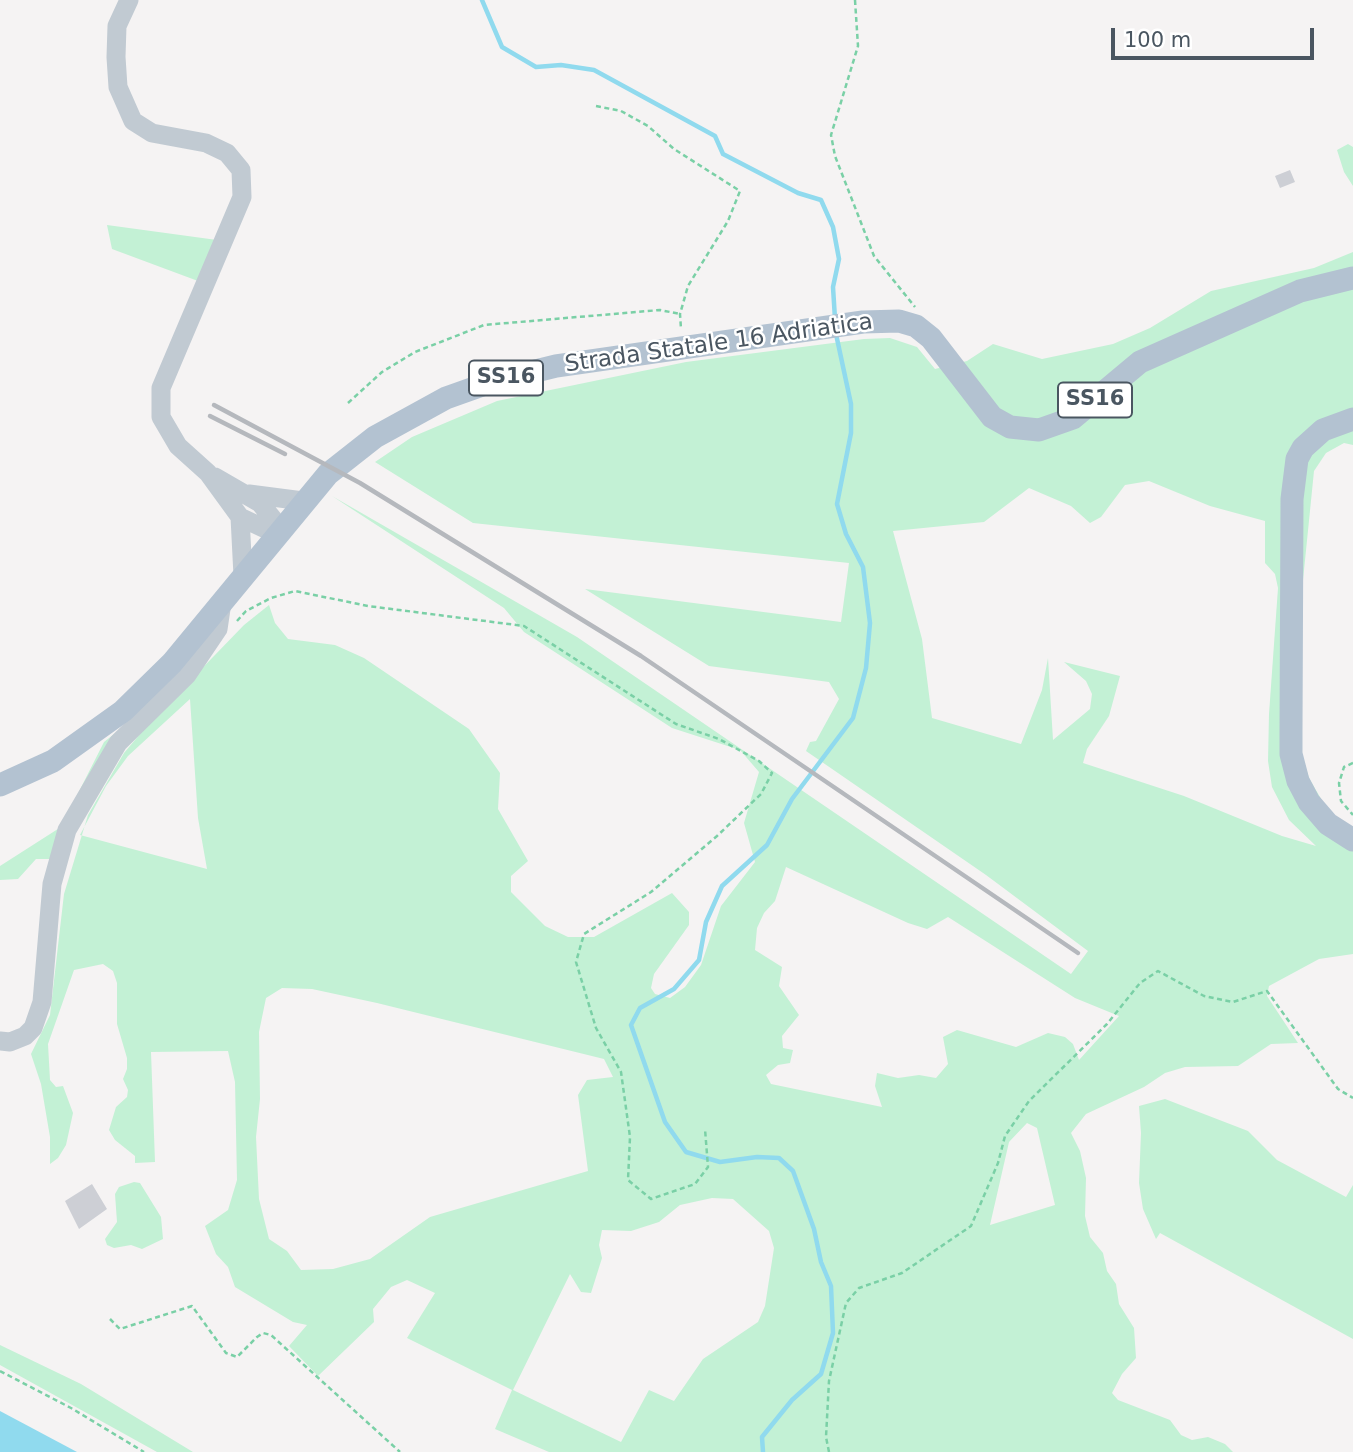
<!DOCTYPE html>
<style>
body{margin:0}
#map{position:relative;width:1353px;height:1452px;overflow:hidden;background:#f5f3f3;font-family:"DejaVu Sans",sans-serif}
canvas{display:block}
.scale{position:absolute;left:1111px;top:28px;width:203px;height:32px;box-sizing:border-box;border:4px solid #4a5661;border-top:0;padding-left:9px;font-size:21px;line-height:24px;white-space:nowrap;color:#4a5661;-webkit-text-stroke:5px #fff;paint-order:stroke}
</style>
<div id="map">
<canvas width="1353" height="1452"></canvas>
<div class="scale">100 m</div>
</div>
<script>
const g = document.querySelector('canvas').getContext('2d');
g.lineJoin = 'round';
function fill(path, color) {
  g.fillStyle = color;
  g.fill(path, 'evenodd');
}
function poly(rows) {
  const path = new Path2D();
  for (const r of rows) {
    path.moveTo(r[0], r[1]);
    for (let i = 2; i < r.length; i += 2) path.lineTo(r[i], r[i + 1]);
  }
  return path;
}
function strokePath(path, color, width, dash) {
  g.strokeStyle = color;
  g.lineWidth = width;
  g.lineCap = dash ? 'butt' : 'round';
  g.setLineDash(dash || []);
  g.stroke(path);
}
function drawText(font, color, halo, rows, align = 'center') {
  g.font = font + ' "DejaVu Sans",sans-serif';
  g.lineWidth = 5;
  g.setLineDash([]);
  g.textBaseline = 'middle';
  g.strokeStyle = halo;
  g.fillStyle = color;
  for (const [text, x, y, turn = 0] of rows) {
    g.save();
    g.translate(x, y);
    g.rotate((+turn || 0) * Math.PI / 180);
    g.textAlign = isNaN(turn) ? turn : align;
    if (halo) g.strokeText(text, 0, 0);
    g.fillText(text, 0, 0);
    g.restore();
  }
}
const green = poly([
 [1348,144,1353,147,1353,186,1344,172,1337,150],
 [107,225,217,240,198,281,112,249],
 [1353,252,1353,445,1344,443,1326,453,1314,471,1301,600,1302,755,1309,778,1324,804,1341,825,1353,830,1353,954,1319,959,1269,986,1267,996,1298,1043,1271,1044,1238,1066,1185,1067,1165,1073,1144,1087,1086,1114,1071,1133,1080,1151,1086,1178,1085,1216,1090,1237,1103,1253,1107,1271,1116,1284,1119,1304,1134,1328,1136,1358,1122,1374,1112,1393,1118,1400,1170,1420,1181,1435,1192,1440,1208,1437,1225,1444,1233,1452,549,1452,495,1429,512,1390,407,1338,435,1293,407,1280,391,1287,373,1309,374,1322,318,1376,289,1346,307,1325,293,1322,235,1287,228,1267,216,1254,205,1226,228,1210,237,1180,235,1082,228,1051,151,1052,155,1162,135,1163,135,1156,115,1140,109,1130,116,1107,127,1097,128,1090,123,1079,127,1069,127,1058,117,1024,117,983,113,971,103,964,74,970,48,1044,50,1080,56,1087,63,1086,73,1113,66,1145,58,1158,50,1164,50,1137,41,1084,31,1054,50,1015,64,894,88,815,124,753,151,721,244,625,269,605,275,623,288,639,335,645,364,658,469,729,500,773,498,809,528,861,511,876,511,892,545,926,568,937,594,937,672,893,689,912,689,925,654,974,651,988,655,994,670,998,685,987,701,965,721,906,755,862,744,823,759,772,740,750,672,728,524,632,504,608,332,496,577,637,1071,974,1088,951,986,875,806,751,810,742,816,741,839,699,829,682,709,666,585,589,841,622,849,563,473,523,375,462,412,437,497,401,686,362,864,339,890,338,917,347,935,369,967,361,993,344,1042,359,1113,344,1150,328,1211,291,1314,268],
 [1149,481,1210,506,1265,521,1265,563,1275,574,1278,588,1269,714,1268,761,1272,787,1289,820,1316,846,1282,836,1184,796,1083,763,1087,749,1109,716,1120,676,1064,662,1086,681,1092,694,1090,709,1053,740,1048,658,1042,690,1021,744,932,718,922,639,893,531,984,522,1029,488,1071,506,1090,523,1101,517,1125,485],
 [190,699,198,818,207,869,80,835,106,786,128,756],
 [786,867,908,923,927,929,948,917,1075,998,1119,1016,1079,1060,1073,1044,1065,1037,1048,1033,1016,1047,957,1030,943,1037,948,1064,936,1078,919,1075,898,1078,877,1073,875,1086,882,1107,771,1084,766,1075,778,1065,790,1063,793,1050,783,1048,782,1036,799,1015,779,986,782,967,755,950,757,928,764,913,775,901],
 [282,988,312,989,377,1003,604,1059,613,1077,587,1080,578,1095,588,1171,430,1217,370,1259,333,1269,301,1270,287,1251,269,1239,259,1199,256,1137,260,1099,259,1032,266,998],
 [1027,1123,1037,1128,1055,1205,990,1225,1009,1142],
 [712,1198,733,1199,769,1231,774,1248,765,1306,758,1322,703,1359,674,1401,649,1390,621,1442,513,1390,570,1274,581,1292,591,1293,602,1258,599,1245,602,1230,631,1231,659,1222,680,1205],
 [133,719,55,859,36,859,18,879,0,880,0,866,61,827,104,742],
 [1165,1099,1248,1131,1277,1160,1346,1197,1353,1185,1353,1339,1160,1233,1156,1239,1143,1209,1139,1183,1141,1133,1139,1106],
 [134,1182,140,1183,161,1217,163,1239,142,1249,131,1245,114,1248,107,1245,105,1239,117,1222,115,1194,119,1187],
 [0,1345,81,1384,193,1452,157,1452,0,1365]
]);
const water = poly([
 [0,1411,77,1452,0,1452]
]);
const stream = poly([
 [482,0,502,47,536,67,561,65,594,70,715,136,723,154,798,193,821,200,833,227,839,259,833,287,835,319],
 [763,1452,762,1437,792,1400,821,1374,833,1333,831,1286,821,1262,814,1229,793,1171,779,1158,757,1157,720,1162,686,1152,665,1122,631,1025,640,1008,674,989,699,960,706,922,722,886,767,845,792,799,853,718,866,668,870,623,863,567,846,534,837,504,851,433,851,404,836,334]
]);
const building = poly([
 [1290,170,1295,182,1280,188,1275,176],
 [92,1184,107,1209,79,1229,65,1201]
]);
const path = poly([
 [855,0,858,46,831,135,835,156,874,256,915,307],
 [596,106,621,111,648,126,674,149,740,191,728,221,688,286,680,314,681,329],
 [348,403,382,372,415,352,484,325,660,310,680,314],
 [237,621,246,611,271,598,295,591,368,606,524,626,676,724,719,739,759,761,772,773,761,794,717,836,651,892,584,934,576,962,596,1028,621,1072,630,1137,628,1180,651,1199,695,1184,708,1167,705,1129],
 [1353,763,1344,767,1339,783,1341,801,1353,815],
 [110,1319,120,1329,192,1306,226,1353,237,1357,257,1337,263,1333,271,1335,400,1452],
 [0,1371,71,1408,144,1452],
 [829,1452,826,1437,829,1381,846,1303,859,1288,902,1273,971,1226,998,1163,1005,1136,1029,1101,1107,1024,1140,983,1158,971,1204,996,1233,1002,1267,991,1338,1089,1353,1098]
]);
const minor = poly([
 [129,0,117,26,116,57,118,87,133,121,152,133,206,143,227,153,241,170,242,197,161,388,161,417,178,446,208,473,240,517,276,534],
 [215,477,260,503,273,519,276,534],
 [249,494,303,501],
 [240,517,243,576],
 [0,1041,10,1042,25,1036,33,1028,42,1002,52,884,67,830,118,743,187,675,218,629,222,602]
]);
const major = poly([
 [1353,419,1323,430,1303,448,1297,459,1292,499,1291,729,1291,754,1298,781,1309,802,1328,824,1353,840],
 [0,785,53,761,123,711,172,663,328,474,375,437,446,398,491,382,556,366,863,322,899,321,916,326,931,338,992,417,1010,427,1039,430,1073,418,1140,362,1300,291,1353,278]
]);
const rail = poly([
 [214,405,360,483,641,656,1078,953],
 [210,416,285,454]
]);
const shields = [
 [506,378,74],
 [1095,400,74]
];
const shieldNames = [
 ["SS16",506,378],
 ["SS16",1095,400]
];
const streetNames = [
 ["Strada Statale 16 Adriatica",719,344,-8]
];
fill(green, '#c3f1d5');
fill(water, '#90daee');
strokePath(stream, '#90daee', 4.5);
fill(building, '#cdcfd5');
strokePath(path, '#7ad0a6', 2.5, [5, 3.5]);
strokePath(minor, '#c1cad2', 19);
strokePath(major, '#b3c2d1', 23);
strokePath(rail, '#b5b8bd', 4.5);
for (const [x, y, w] of shields) {
  const box = new Path2D();
  box.roundRect(x - w / 2, y - 17.5, w, 35, 5);
  g.fillStyle = '#fff';
  g.fill(box);
  strokePath(box, '#4a5661', 2);
}
drawText('bold 21px', '#4a5661', null, shieldNames);
drawText('23px', '#4a5661', '#fff', streetNames);
</script>
